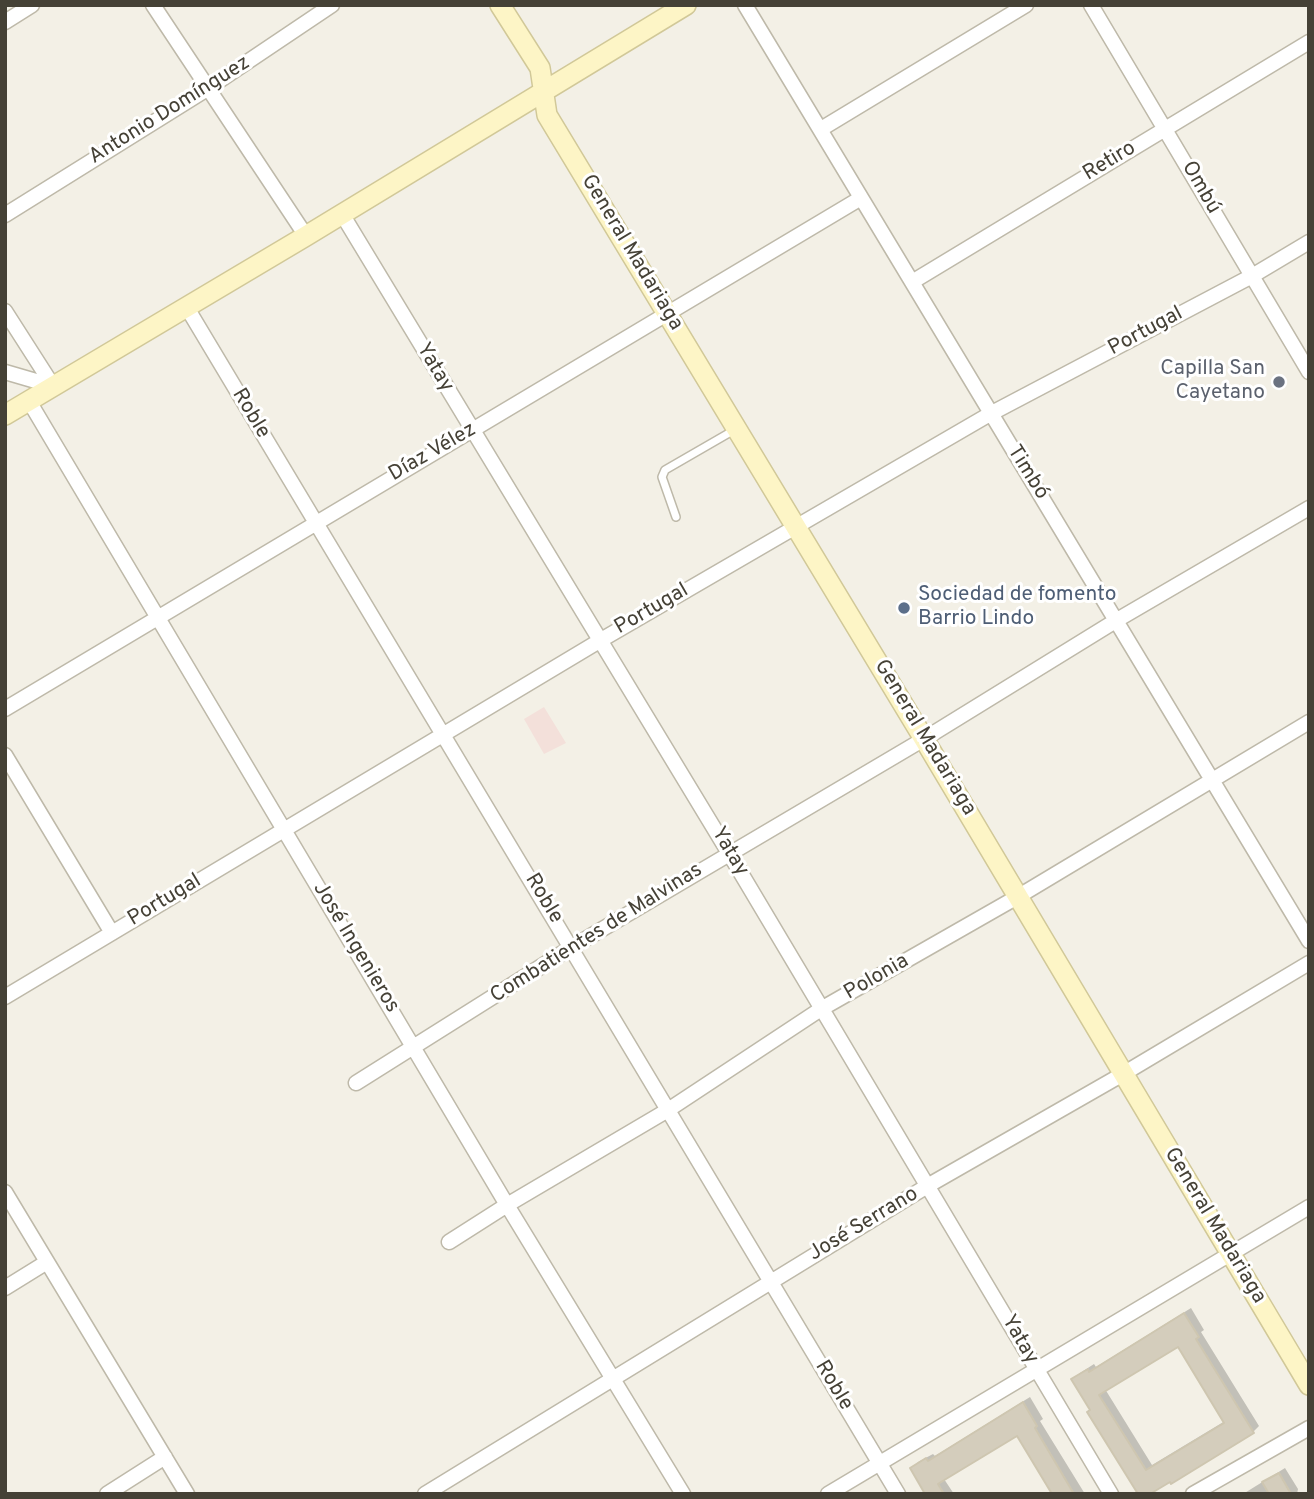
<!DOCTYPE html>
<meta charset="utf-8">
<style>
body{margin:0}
#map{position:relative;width:1314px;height:1499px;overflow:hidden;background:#f3f0e6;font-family:Overpass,sans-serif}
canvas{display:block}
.frame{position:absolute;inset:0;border:7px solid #454136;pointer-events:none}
</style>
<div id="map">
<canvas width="1314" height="1499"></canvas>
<div class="frame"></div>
</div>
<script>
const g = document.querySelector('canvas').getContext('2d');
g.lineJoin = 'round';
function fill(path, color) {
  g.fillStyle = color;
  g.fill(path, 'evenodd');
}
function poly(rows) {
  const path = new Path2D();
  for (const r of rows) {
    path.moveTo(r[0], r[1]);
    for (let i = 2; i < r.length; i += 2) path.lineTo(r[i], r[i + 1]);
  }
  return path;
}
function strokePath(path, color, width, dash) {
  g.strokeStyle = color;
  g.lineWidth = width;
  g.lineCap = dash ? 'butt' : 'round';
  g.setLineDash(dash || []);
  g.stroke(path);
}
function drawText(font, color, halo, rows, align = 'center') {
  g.font = font + ' Overpass,sans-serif';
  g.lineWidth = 6;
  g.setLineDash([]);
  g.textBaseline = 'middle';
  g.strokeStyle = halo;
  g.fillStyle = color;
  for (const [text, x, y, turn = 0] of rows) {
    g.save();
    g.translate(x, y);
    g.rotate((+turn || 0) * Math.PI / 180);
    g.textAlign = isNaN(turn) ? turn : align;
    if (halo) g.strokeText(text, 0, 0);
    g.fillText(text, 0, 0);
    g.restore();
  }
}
const medical = poly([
 [544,707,566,743,544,754,524,719]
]);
const shadow = poly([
 [1191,1308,1204,1330,1201,1332,1259,1426,1253,1432,1147,1494,1073,1379,1080,1373,1094,1364,1096,1367],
 [1179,1345,1225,1421,1152,1465,1105,1389],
 [1030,1397,1043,1419,1040,1421,1085,1494,1054,1494,1018,1434,944,1479,954,1494,927,1494,912,1469,918,1462,933,1454,935,1456],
 [1285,1468,1298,1489,1297,1494,1243,1494]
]);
const building = poly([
 [1184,1313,1199,1337,1196,1339,1254,1433,1171,1484,1170,1482,1150,1494,1138,1494,1087,1412,1090,1410,1071,1379,1088,1369,1089,1372,1184,1313],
 [1178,1347,1224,1423,1146,1470,1099,1395,1178,1347],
 [1023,1402,1037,1426,1035,1428,1074,1494,1052,1494,1017,1436,941,1482,938,1484,944,1494,925,1494,910,1468,926,1458,928,1461,1023,1402],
 [1279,1473,1291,1494,1269,1494,1262,1482,1279,1473]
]);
const lane = poly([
 [676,517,662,477,665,470,736,429]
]);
const street = poly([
 [153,5,306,236],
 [745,5,1309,941],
 [1091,5,1309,372],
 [5,22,32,5],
 [821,129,1026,5],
 [342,214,729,853,1111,1494],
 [5,215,207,89,332,5],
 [912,282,1309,42],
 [186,306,898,1494],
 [5,311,53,386],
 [5,372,53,386],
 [29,401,507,1205,683,1494],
 [5,709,861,198],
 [5,755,112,933],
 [5,997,601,640,990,414,1252,276,1309,242],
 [356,1083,572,947,924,739,1117,620,1309,508],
 [5,1192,187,1494],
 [449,1242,507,1205,668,1110,821,1009,1019,896,1309,722],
 [5,1288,47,1262],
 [107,1494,165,1457],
 [425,1494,929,1185,1123,1074,1309,963],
 [828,1494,1309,1207],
 [1193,1494,1309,1428]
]);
const secondary = poly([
 [500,5,540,68,547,115,924,739,1309,1385],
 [5,415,306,236,686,5]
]);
const markers = [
 [1279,382,7,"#6b7280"],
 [904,608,7,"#5c6f8a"]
];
const streetNames = [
 ["Antonio Domínguez",170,111,-32],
 ["Retiro",1110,162,-31],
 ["Ombú",1200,188,60],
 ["General Madariaga",631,253,59],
 ["Portugal",1146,332,-28],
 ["Yatay",434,368,59],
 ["Roble",250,414,59],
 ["Díaz Vélez",433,453,-30],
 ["Timbó",1027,473,58],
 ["Portugal",652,610,-30],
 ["General Madariaga",924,738,59],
 ["Yatay",729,852,59],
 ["Roble",543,899,59],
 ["Portugal",165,901,-31],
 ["Combatientes de Malvinas",597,934,-32],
 ["José Ingenieros",355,948,59],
 ["Polonia",877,978,-30],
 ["José Serrano",864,1225,-31],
 ["General Madariaga",1214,1226,59],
 ["Yatay",1019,1340,60],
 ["Roble",833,1386,59]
];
const worshipNames = [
 ["Capilla San",1265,370],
 ["Cayetano",1265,394]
];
const serviceNames = [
 ["Sociedad de fomento",918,596],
 ["Barrio Lindo",918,620]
];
fill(medical, '#f3e0da');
fill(shadow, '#0003');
fill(building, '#d4cdbc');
strokePath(building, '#cec6b0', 2);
strokePath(lane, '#beb9a9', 10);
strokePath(street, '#beb9a9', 17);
strokePath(secondary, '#d1c898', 22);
strokePath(lane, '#fff', 7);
strokePath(street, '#fff', 14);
strokePath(secondary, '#fdf5c6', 19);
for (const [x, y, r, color] of markers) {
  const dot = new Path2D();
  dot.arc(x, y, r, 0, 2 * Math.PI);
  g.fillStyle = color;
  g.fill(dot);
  strokePath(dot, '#fff', 2.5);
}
drawText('21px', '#454136', '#fff', streetNames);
drawText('21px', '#5b616d', '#fff', worshipNames, 'right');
drawText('21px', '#4e5e75', '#fff', serviceNames, 'left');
</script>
